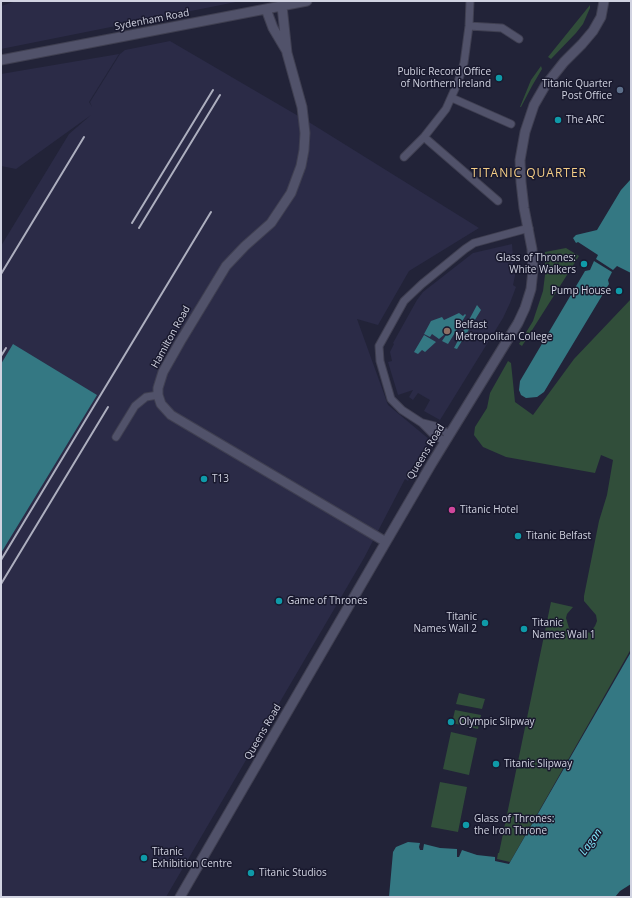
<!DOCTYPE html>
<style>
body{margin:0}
#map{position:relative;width:632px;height:898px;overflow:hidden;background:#222338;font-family:"Open Sans",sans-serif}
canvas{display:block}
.frame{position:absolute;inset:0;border:2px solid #d1d3e1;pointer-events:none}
</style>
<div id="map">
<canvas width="632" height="898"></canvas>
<div class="frame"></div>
</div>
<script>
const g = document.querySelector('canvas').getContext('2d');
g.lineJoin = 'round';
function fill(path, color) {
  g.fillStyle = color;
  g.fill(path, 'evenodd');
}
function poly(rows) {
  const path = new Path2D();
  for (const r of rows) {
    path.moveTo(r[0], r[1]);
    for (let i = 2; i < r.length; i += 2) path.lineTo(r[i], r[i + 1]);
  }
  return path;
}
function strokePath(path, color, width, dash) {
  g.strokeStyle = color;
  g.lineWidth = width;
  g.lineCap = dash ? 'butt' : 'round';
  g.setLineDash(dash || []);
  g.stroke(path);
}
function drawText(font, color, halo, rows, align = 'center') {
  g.font = font + ' "Open Sans",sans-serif';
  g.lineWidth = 3;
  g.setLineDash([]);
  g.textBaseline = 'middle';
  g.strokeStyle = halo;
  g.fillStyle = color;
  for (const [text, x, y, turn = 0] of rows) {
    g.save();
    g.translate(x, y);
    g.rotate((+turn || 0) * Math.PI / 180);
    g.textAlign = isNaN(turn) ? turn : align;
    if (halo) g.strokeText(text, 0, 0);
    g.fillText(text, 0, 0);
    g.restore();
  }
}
const built = poly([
 [16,1,241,1,1,49,1,6],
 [170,41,312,124,479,228,409,271,378,325,357,319,388,405,430,440,408,481,405,479,364,558,166,897,1,897,1,246,69,134,91,115,16,169,1,166,1,74,119,54,89,102,92,107,90,102,120,54,125,50],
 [512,244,514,271,516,271,513,285,516,287,510,303,503,318,440,420,424,411,430,400,418,393,413,400,409,397,413,390,398,395,388,362,392,361,390,352,394,344,393,343,417,300,423,292,473,253]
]);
const green = poly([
 [590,5,590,8,583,24,576,33,551,59,548,57],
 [541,66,542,69,532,86,521,107,520,107,531,80],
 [566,248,579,256,522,346,519,344,533,321,543,291,545,275,545,252],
 [631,299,631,649,510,862,497,859,498,853,499,853,551,602,573,607,567,614,566,618,569,628,572,632,578,634,586,634,591,631,595,626,597,621,596,615,584,601,584,596,599,521,607,495,613,460,601,455,595,473,506,457,483,447,474,435,475,427,487,408,490,393,508,361,511,363,515,402,533,415,574,359],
 [459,693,485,699,482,709,456,704],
 [455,710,481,715,478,729,452,723],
 [451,732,477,738,469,775,443,769],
 [440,782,467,787,458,832,431,827]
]);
const water = poly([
 [631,179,631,273,617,266,613,270,596,259,598,255,578,242,576,243,573,238,576,235,597,230,621,190],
 [594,261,612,272,608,280,609,284,544,392,537,397,526,398,521,395,519,390,520,381,585,271,590,270],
 [477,305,481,310,457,349,454,348],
 [459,313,463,316,465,314,466,315,448,344,442,341,446,335,445,334,439,339,432,334,430,337,424,334,431,321,442,317,444,320],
 [424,335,436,342,425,352,422,350,418,354,414,352],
 [13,344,97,395,1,553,1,364],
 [631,652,631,884,620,891,615,897,389,897,393,852,396,847,408,842,420,843,419,847,420,850,423,850,424,844,440,848,457,849,457,857,459,857,462,850,477,855,495,857,495,861,509,864]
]);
const minor = poly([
 [469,26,502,28,519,39],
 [452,98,511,124],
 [424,137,498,201],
 [404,157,424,137,446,109,458,82,464,63,469,26,470,1],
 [423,423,435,426,449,434],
 [116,437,135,406,146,397,158,395],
 [445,442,432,433,422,423,402,410,391,399,380,361,379,346,404,301,422,284,465,249,474,243,529,228]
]);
const tertiary = poly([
 [282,6,287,53,302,107,305,133,304,150,301,166,291,193,271,223,245,246,226,266,180,342,163,372,158,388,158,395,161,404,171,415,386,542],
 [266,9,273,28,286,50],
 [1,60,307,1],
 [180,897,376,559,432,463,518,323,525,308,531,289,533,270,532,249,524,208,521,182,520,160,525,132,534,105,545,86,564,62,582,44,593,31,601,17,604,1]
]);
const rail = poly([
 [132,223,213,90],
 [139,228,220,95],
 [1,274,84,137],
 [1,356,6,348],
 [1,560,211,212],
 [1,584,108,407]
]);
const markers = [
 [499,78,4,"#0f9aa8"],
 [620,90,4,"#5c6f8a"],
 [558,120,4,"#0f9aa8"],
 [584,264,4,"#0f9aa8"],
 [619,291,4,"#0f9aa8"],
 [447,331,4,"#8d6e63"],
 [204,479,4,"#0f9aa8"],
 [452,510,4,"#d1479c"],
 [518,536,4,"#0f9aa8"],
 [279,601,4,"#0f9aa8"],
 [485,623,4,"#0f9aa8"],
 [524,629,4,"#0f9aa8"],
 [451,722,4,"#0f9aa8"],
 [496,764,4,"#0f9aa8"],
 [466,825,4,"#0f9aa8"],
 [144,858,4,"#0f9aa8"],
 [251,873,4,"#0f9aa8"]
];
const streetNames = [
 ["Sydenham Road",152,20,-11],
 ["Hamilton Road",171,337,-61],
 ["Queens Road",426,452,-59],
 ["Queens Road",263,732,-60]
];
const poiNames = [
 ["Public Record Office",491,72,"right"],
 ["of Northern Ireland",491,84,"right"],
 ["Titanic Quarter",612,84,"right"],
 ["Post Office",612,96,"right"],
 ["The ARC",566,120],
 ["Glass of Thrones:",576,258,"right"],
 ["White Walkers",576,270,"right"],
 ["Pump House",611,291,"right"],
 ["Belfast",455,325],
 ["Metropolitan College",455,337],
 ["T13",212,479],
 ["Titanic Hotel",460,510],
 ["Titanic Belfast",526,536],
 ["Game of Thrones",287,601],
 ["Titanic",477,617,"right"],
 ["Names Wall 2",477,629,"right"],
 ["Titanic",532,623],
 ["Names Wall 1",532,635],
 ["Olympic Slipway",459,722],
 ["Titanic Slipway",504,764],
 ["Glass of Thrones:",474,819],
 ["the Iron Throne",474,831],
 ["Titanic",152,852],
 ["Exhibition Centre",152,864],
 ["Titanic Studios",259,873]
];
const waterNames = [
 ["Lagan",591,842,-54]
];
const quarterNames = [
 ["TITANIC QUARTER",529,174]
];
fill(built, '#2b2b47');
fill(green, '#314e3a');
fill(water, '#347883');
strokePath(minor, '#3f3f51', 9);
strokePath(tertiary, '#3f3f51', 11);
strokePath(minor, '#51526a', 7);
strokePath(tertiary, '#51526a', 9);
strokePath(rail, '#adafbf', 2);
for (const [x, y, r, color] of markers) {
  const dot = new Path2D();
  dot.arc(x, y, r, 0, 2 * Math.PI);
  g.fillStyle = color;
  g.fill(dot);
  strokePath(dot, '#19192e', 1.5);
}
drawText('10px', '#d1d3e1', '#19192e', streetNames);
drawText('10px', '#d1d3e1', '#19192e', poiNames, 'left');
drawText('italic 11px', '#83ebfe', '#19192e', waterNames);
g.letterSpacing = '1px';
drawText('12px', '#f5ce86', '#19192e', quarterNames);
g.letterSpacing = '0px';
</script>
